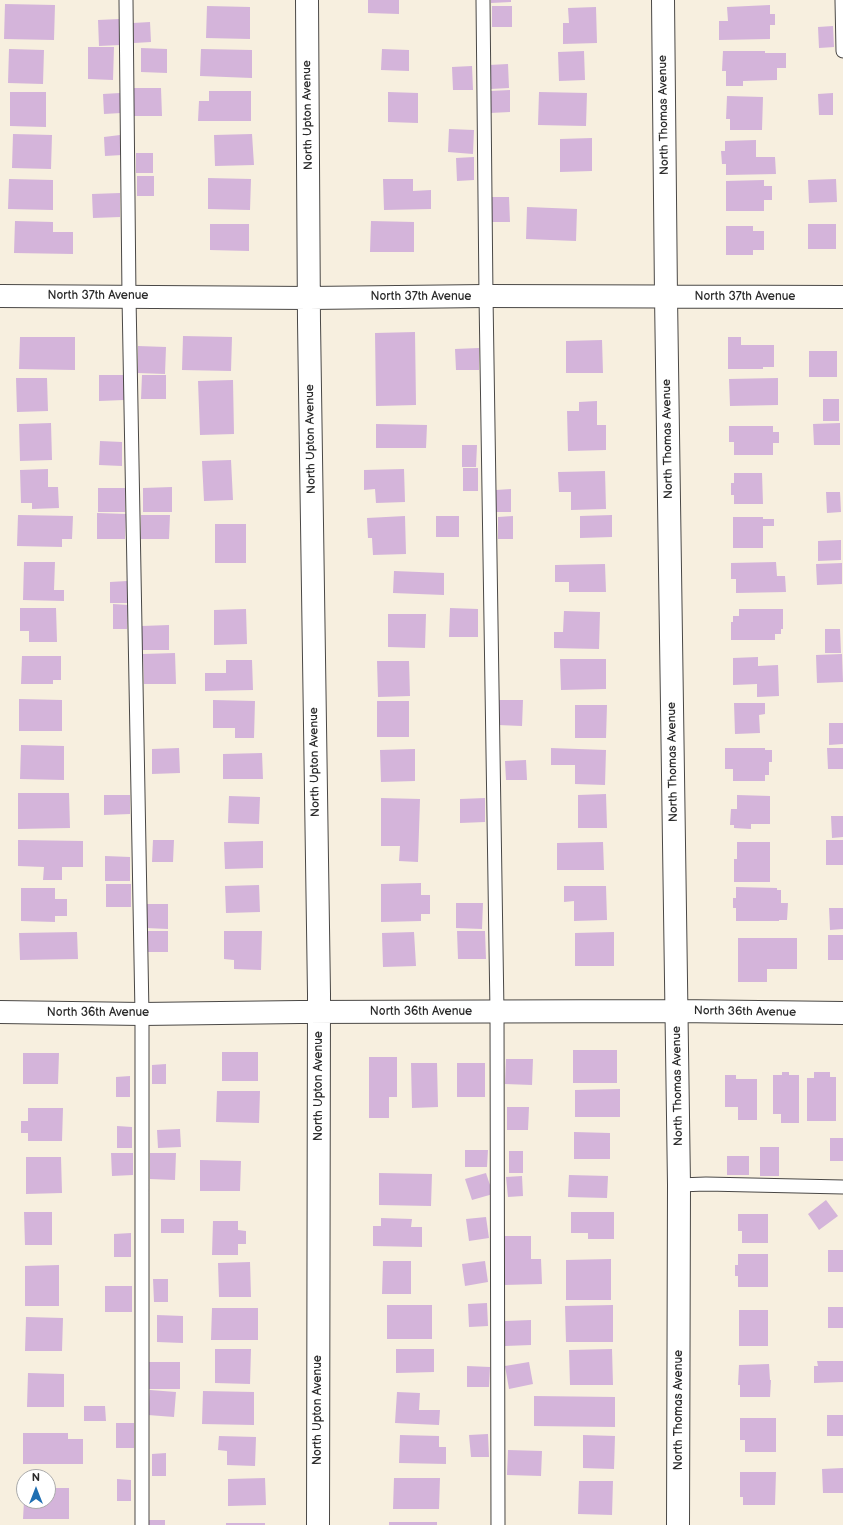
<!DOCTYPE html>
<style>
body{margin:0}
#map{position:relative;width:843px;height:1525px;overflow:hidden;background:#f7efdf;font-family:"Balsamiq Sans",sans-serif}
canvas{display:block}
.north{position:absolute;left:16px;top:1469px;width:40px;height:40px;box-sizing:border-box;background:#fff;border:1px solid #aaa;border-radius:50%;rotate:0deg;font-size:11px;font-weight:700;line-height:16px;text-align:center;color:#2b2b2b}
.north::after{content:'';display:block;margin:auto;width:14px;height:18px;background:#1f6fb2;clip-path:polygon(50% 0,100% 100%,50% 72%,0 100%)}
</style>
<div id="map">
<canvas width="843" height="1525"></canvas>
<div class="north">N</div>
</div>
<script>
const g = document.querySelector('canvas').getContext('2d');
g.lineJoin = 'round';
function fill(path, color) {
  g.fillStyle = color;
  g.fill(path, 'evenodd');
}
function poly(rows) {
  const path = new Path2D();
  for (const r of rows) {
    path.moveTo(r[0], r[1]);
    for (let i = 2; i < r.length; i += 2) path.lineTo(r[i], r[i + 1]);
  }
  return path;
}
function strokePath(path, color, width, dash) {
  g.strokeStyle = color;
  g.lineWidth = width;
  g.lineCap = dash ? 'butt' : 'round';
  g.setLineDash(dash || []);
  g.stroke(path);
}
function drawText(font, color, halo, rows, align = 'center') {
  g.font = font + ' "Balsamiq Sans",sans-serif';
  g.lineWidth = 3;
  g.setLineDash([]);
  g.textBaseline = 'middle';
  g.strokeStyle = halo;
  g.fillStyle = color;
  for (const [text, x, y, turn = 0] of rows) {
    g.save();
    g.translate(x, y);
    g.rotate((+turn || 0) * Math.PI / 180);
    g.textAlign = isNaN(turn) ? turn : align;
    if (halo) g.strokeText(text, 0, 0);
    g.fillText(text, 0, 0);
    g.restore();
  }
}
const building = poly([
 [368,0,399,0,399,14,368,13],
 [491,0,511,0,511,2,491,3],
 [5,4,55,5,54,40,4,39],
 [770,5,770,14,775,14,775,25,770,25,770,39,719,40,719,21,728,21,727,7],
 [207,6,250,7,250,39,206,38],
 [492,6,512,6,512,27,492,27],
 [596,7,597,43,563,44,563,23,569,23,568,8],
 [119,19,120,45,99,46,98,20],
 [150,22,151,42,134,43,133,23],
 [833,26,834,47,819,48,818,27],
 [88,47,114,47,113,80,88,79],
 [141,48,167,49,167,73,141,72],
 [9,49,44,50,43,84,8,83],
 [201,49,252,50,252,78,200,76],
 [382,49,409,50,409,71,381,70],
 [584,51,585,80,559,81,558,52],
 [723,51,765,51,765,53,786,53,786,68,777,68,777,80,743,81,743,86,726,86,726,71,722,71],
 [508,64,509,88,490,89,489,65],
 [472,66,473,90,453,90,452,67],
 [134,88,161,88,162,116,134,116],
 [510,90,510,112,490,113,490,91],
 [209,91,251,91,251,121,198,121,199,101,209,101],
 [10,92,46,92,46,127,10,126],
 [388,92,418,93,418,123,388,122],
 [539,92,587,93,586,126,538,125],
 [120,93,121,113,104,114,103,94],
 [833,93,833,115,819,115,818,94],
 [727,96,763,97,762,130,730,130,730,119,726,119],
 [449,129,474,130,473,154,448,152],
 [13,134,52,135,51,169,12,168],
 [252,134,254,165,215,166,214,135],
 [120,135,122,155,105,156,104,137],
 [592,138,592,171,560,172,560,139],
 [756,140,756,157,775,157,776,174,726,175,726,164,722,164,721,151,725,151,725,141],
 [136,153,153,153,153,173,136,173],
 [474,157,474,180,457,181,456,158],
 [137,176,154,176,154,196,137,196],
 [208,178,251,179,250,210,208,209],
 [9,179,53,180,53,210,8,209],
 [383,179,413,179,413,191,431,190,431,209,384,210],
 [836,179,837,202,809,203,808,180],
 [764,180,764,186,772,186,772,200,764,200,764,211,726,211,726,181],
 [120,193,120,217,93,218,92,194],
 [490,197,509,197,510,222,491,222],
 [527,207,577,209,576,241,526,239],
 [15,221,53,222,53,232,73,232,73,254,14,253],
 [371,221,414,222,414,252,370,252],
 [210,224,249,224,249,251,210,250],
 [808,224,836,224,836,249,808,249],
 [726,226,753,226,753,231,764,231,764,250,753,250,753,255,726,255],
 [415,332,416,405,376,406,375,333],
 [183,336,232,337,231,371,182,370],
 [20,337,75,337,75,370,19,369],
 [728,337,741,337,741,345,774,345,774,367,763,367,763,369,728,369],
 [602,340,603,373,566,373,566,341],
 [138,346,166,347,165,374,138,373],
 [479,348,479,370,456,370,455,349],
 [809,351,837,351,837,377,809,377],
 [99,375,124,375,124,400,99,401],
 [142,375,166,375,166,399,141,399],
 [16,378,47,378,48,411,17,412],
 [778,378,778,405,730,406,729,379],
 [233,380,234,434,200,435,198,381],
 [823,399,839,399,839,421,823,421],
 [597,401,597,425,606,425,606,450,568,451,567,411,579,411,579,402],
 [51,423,52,460,20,461,19,424],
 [840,423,840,445,814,445,813,424],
 [376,424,427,425,426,448,376,448],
 [729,426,773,426,773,432,779,432,779,443,773,443,773,455,734,455,734,442,729,442],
 [100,441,122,442,122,466,99,465],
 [462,445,477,445,476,467,462,467],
 [231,460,233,500,204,501,202,461],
 [463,468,478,468,478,491,463,491],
 [48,469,48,487,58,487,59,508,32,509,32,503,21,503,20,470],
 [404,469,405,502,376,503,375,489,364,490,364,470],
 [605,471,606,509,571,510,571,492,559,492,558,472],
 [734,473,762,473,763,504,734,504,734,495,731,495,731,483,734,483],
 [172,487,172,512,143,512,143,488],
 [98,488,125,488,125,512,98,512],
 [511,489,511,512,496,512,496,490],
 [826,492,840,492,841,512,827,513],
 [97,513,126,514,125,539,97,539],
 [18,515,73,516,72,539,62,539,62,547,17,546],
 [141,515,170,515,169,539,141,539],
 [612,515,612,537,580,538,580,516],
 [405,516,406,554,373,555,372,538,368,538,367,518],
 [436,516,459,516,459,537,436,537],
 [513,516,513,539,498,539,498,517],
 [733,517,763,517,763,519,774,519,774,526,763,526,763,548,733,548],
 [215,524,246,524,246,563,215,563],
 [841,540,841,560,818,561,818,541],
 [24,562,55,562,54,590,64,590,64,601,23,600],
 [776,562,777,576,785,576,786,592,736,593,736,579,731,579,731,563],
 [842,563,842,584,817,585,816,564],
 [605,564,606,592,569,592,569,582,555,582,555,565],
 [394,571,444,573,444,595,393,593],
 [127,581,127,603,110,603,110,582],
 [113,604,128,605,127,629,113,629],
 [20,608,56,608,57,642,29,642,29,631,20,631],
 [450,608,478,609,478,637,449,637],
 [246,609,247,644,214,645,214,610],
 [739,609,783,609,783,629,781,629,781,634,775,634,775,640,731,640,731,622,733,622,733,616,739,616],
 [564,611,600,612,599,649,554,648,554,632,563,632],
 [388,614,426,614,425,648,388,647],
 [169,625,169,650,142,650,142,626],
 [825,629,840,629,841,653,825,653],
 [175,653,176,684,144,684,143,654],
 [842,654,843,682,817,683,816,655],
 [22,656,61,656,61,680,53,680,53,684,21,684],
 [758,657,758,666,778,665,779,696,757,697,757,684,733,685,733,658],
 [560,659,606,659,606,689,561,690],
 [226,660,252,660,253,690,205,691,205,673,226,673],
 [377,661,409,661,410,696,378,697],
 [19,699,62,700,62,731,19,731],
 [213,700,255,701,254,738,235,738,235,728,213,728],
 [499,700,523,700,522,726,498,725],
 [377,701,409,701,409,737,377,737],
 [734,703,765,703,765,714,759,715,760,733,735,734],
 [575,705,607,705,606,738,575,738],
 [829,723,843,723,843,744,829,745],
 [21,745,64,746,64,780,20,779],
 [179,748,180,773,152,774,152,749],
 [551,748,606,750,605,785,575,784,575,765,551,765],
 [725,748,765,748,765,750,772,750,772,762,769,762,769,775,765,775,765,781,733,781,733,769,725,769],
 [827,748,843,748,843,769,828,769],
 [415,749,415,781,381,782,380,750],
 [262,753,263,779,223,779,223,754],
 [526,760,527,780,506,780,505,761],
 [18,793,69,793,70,828,18,829],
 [606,794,607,828,578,828,578,795],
 [104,795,130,795,130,814,104,815],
 [737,795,770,796,770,824,751,824,751,829,734,828,734,825,730,825,731,809,737,809],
 [229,796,260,797,259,824,228,823],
 [381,798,420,799,418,862,399,861,400,846,381,846],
 [485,798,485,822,460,823,460,799],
 [831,816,843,816,843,837,832,838],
 [18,840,83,841,83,867,62,867,62,880,43,880,44,867,18,866],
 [153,840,174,840,173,862,152,862],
 [826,840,843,840,843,865,826,865],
 [263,841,263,868,225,869,224,842],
 [603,842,604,870,557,870,557,843],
 [737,842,770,842,770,882,734,882,734,859,737,859],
 [105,856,130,857,130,881,105,881],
 [421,883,421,895,430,895,430,914,421,914,421,921,381,922,381,884],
 [106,884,131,884,131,907,106,907],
 [259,885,260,912,226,913,225,886],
 [564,886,606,886,607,920,574,921,574,901,564,902],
 [736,887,777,888,777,890,781,890,781,903,788,903,787,920,779,920,779,921,736,921,736,908,733,908,733,898,736,898],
 [21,888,55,888,55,899,67,899,67,916,55,916,55,922,21,921],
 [456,903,483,903,482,929,456,928],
 [147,904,168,904,168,929,146,928],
 [829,908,843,908,843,929,830,930],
 [147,931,168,931,168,952,147,952],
 [224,931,262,931,261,970,234,969,234,960,224,959],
 [457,931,485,931,486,959,458,959],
 [77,932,78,959,20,960,19,933],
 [414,932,416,966,383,967,382,933],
 [614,932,614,966,575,966,575,933],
 [828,935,843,935,843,960,828,960],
 [738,938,797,938,797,969,767,969,767,982,738,982],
 [573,1050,617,1050,617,1083,573,1083],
 [222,1052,258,1052,258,1081,222,1081],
 [23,1053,59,1053,58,1084,23,1084],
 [369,1057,397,1057,397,1097,389,1097,389,1118,369,1118],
 [506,1059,533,1059,532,1085,505,1084],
 [411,1063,437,1063,438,1107,412,1108],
 [457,1063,485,1063,485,1097,457,1097],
 [166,1064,166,1084,152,1084,152,1065],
 [782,1072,789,1072,789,1075,799,1075,799,1123,781,1123,781,1114,773,1114,773,1075,782,1075],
 [814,1072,830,1072,830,1077,836,1077,836,1121,807,1121,807,1078,814,1078],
 [725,1075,736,1075,736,1079,757,1079,757,1120,738,1120,738,1107,725,1107],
 [130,1076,130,1097,116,1097,116,1077],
 [620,1089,620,1117,575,1117,575,1090],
 [217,1091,260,1091,259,1123,216,1122],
 [507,1107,529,1107,528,1130,507,1130],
 [28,1108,63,1108,62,1141,28,1141,28,1133,21,1133,21,1121,28,1121],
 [117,1126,132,1127,132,1148,117,1148],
 [180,1129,181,1147,158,1148,157,1130],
 [574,1132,610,1133,610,1159,574,1159],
 [830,1138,843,1138,843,1161,830,1161],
 [760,1147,779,1147,779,1176,760,1176],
 [465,1150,488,1150,487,1167,465,1167],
 [509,1151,523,1151,523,1173,509,1173],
 [111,1153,133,1153,133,1175,112,1176],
 [150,1153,176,1153,175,1180,150,1179],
 [727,1156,749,1156,749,1175,727,1175],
 [26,1157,61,1157,62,1193,26,1194],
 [200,1160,241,1161,240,1191,200,1191],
 [379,1173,432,1174,431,1206,379,1205],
 [486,1173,493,1194,472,1200,465,1179],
 [569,1175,608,1176,607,1198,568,1197],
 [522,1176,523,1196,508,1197,506,1177],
 [826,1200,838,1216,819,1230,808,1214],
 [24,1212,52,1212,52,1245,25,1245],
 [571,1212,614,1212,614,1239,588,1239,588,1233,571,1233],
 [738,1214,768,1214,768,1243,742,1243,742,1231,738,1231],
 [486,1217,489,1238,469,1241,466,1219],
 [381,1218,412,1219,411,1227,422,1227,422,1247,373,1246,373,1226,381,1226],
 [161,1219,184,1219,184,1233,161,1233],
 [213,1221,238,1221,238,1230,246,1231,246,1244,238,1244,238,1255,212,1255],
 [131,1233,131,1257,114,1257,114,1234],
 [504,1236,531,1236,531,1259,541,1259,542,1284,504,1285],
 [828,1250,843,1250,843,1272,828,1272],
 [738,1254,768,1254,768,1287,738,1287,738,1276,735,1276,735,1265,738,1265],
 [611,1259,611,1300,566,1300,566,1260],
 [383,1261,411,1261,411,1294,382,1294],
 [485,1261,488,1282,465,1286,462,1264],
 [250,1262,251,1297,219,1297,218,1263],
 [59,1265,59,1306,25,1306,25,1266],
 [153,1279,168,1279,168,1302,154,1302],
 [105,1286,132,1286,132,1312,105,1312],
 [487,1303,488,1326,469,1327,468,1304],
 [387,1305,432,1305,432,1339,387,1339],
 [613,1305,613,1342,566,1342,565,1306],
 [828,1307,843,1307,843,1328,828,1328],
 [212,1308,258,1308,258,1340,211,1340],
 [739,1310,768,1310,768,1346,739,1346],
 [157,1315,183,1316,183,1343,157,1342],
 [26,1317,63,1318,62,1351,25,1351],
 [531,1320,531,1345,505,1346,505,1321],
 [215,1349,251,1349,250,1384,215,1383],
 [396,1349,434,1349,434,1372,396,1373],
 [612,1349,613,1385,570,1385,569,1350],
 [817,1361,843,1361,843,1382,814,1383,814,1366,818,1366],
 [148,1362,180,1362,180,1389,148,1389],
 [529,1362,533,1384,509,1389,505,1366],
 [769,1364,770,1380,771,1380,770,1397,740,1397,740,1385,738,1385,739,1365],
 [467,1366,490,1367,489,1387,467,1387],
 [28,1373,64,1374,64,1407,27,1407],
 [150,1390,176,1392,174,1417,148,1415],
 [203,1391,254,1392,254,1425,202,1424],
 [397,1392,420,1393,419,1410,440,1410,439,1425,395,1423],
 [534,1396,615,1397,615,1427,534,1426],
 [84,1406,105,1406,106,1421,84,1421],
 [827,1415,843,1415,843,1436,827,1436],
 [740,1418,776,1418,776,1452,745,1452,745,1440,740,1440],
 [116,1423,134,1423,134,1448,116,1448],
 [23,1433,68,1433,68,1439,83,1439,83,1464,23,1464],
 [488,1434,489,1457,471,1457,469,1435],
 [400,1435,439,1436,439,1447,446,1447,446,1464,399,1463],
 [583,1435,615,1436,614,1469,583,1468],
 [219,1436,256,1437,255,1466,227,1465,227,1451,218,1450],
 [508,1450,542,1451,541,1476,507,1475],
 [166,1453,166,1476,152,1476,152,1454],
 [843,1468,843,1493,823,1493,822,1469],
 [740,1472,776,1472,775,1505,743,1505,743,1497,740,1497],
 [265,1478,266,1505,228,1506,228,1479],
 [394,1478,440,1478,439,1509,393,1509],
 [117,1479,131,1480,131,1501,117,1501],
 [579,1481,613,1481,612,1515,578,1514],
 [48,1488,69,1488,69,1519,23,1519,24,1501,48,1501],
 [149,1520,165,1520,165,1525,149,1525],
 [389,1522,437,1522,437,1525,389,1525],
 [226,1523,265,1523,265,1525,226,1525]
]);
const lane = poly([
 [126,0,129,297,142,1014,142,1525],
 [483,0,486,296,497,1012,498,1525],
 [842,0,843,51],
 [679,1185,706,1184,843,1187]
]);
const street = poly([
 [307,0,309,322,319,994,318,1525],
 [663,0,666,296,679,1185,678,1525],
 [0,296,309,298,486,296,843,297],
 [0,1012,142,1014,300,1012,676,1011,843,1013]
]);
const streetNames = [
 ["North Upton Avenue",308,115,-91],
 ["North Thomas Avenue",664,115,-91],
 ["North 37th Avenue",98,296],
 ["North 37th Avenue",421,297],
 ["North 37th Avenue",745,297],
 ["North Upton Avenue",311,439,-91],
 ["North Thomas Avenue",668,439,-91],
 ["North Upton Avenue",315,762,-91],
 ["North Thomas Avenue",673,762,-91],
 ["North 36th Avenue",421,1012],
 ["North 36th Avenue",745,1012,1],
 ["North 36th Avenue",98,1013],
 ["North Upton Avenue",319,1086,-90],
 ["North Thomas Avenue",678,1086,-91],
 ["North Upton Avenue",318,1410,-90],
 ["North Thomas Avenue",679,1410,-90]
];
fill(building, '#d4b4da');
strokePath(lane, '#4a4846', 15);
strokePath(street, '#4a4846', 24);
strokePath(lane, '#fff', 13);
strokePath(street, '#fff', 22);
drawText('12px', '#2b2b2b', '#fff', streetNames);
</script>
